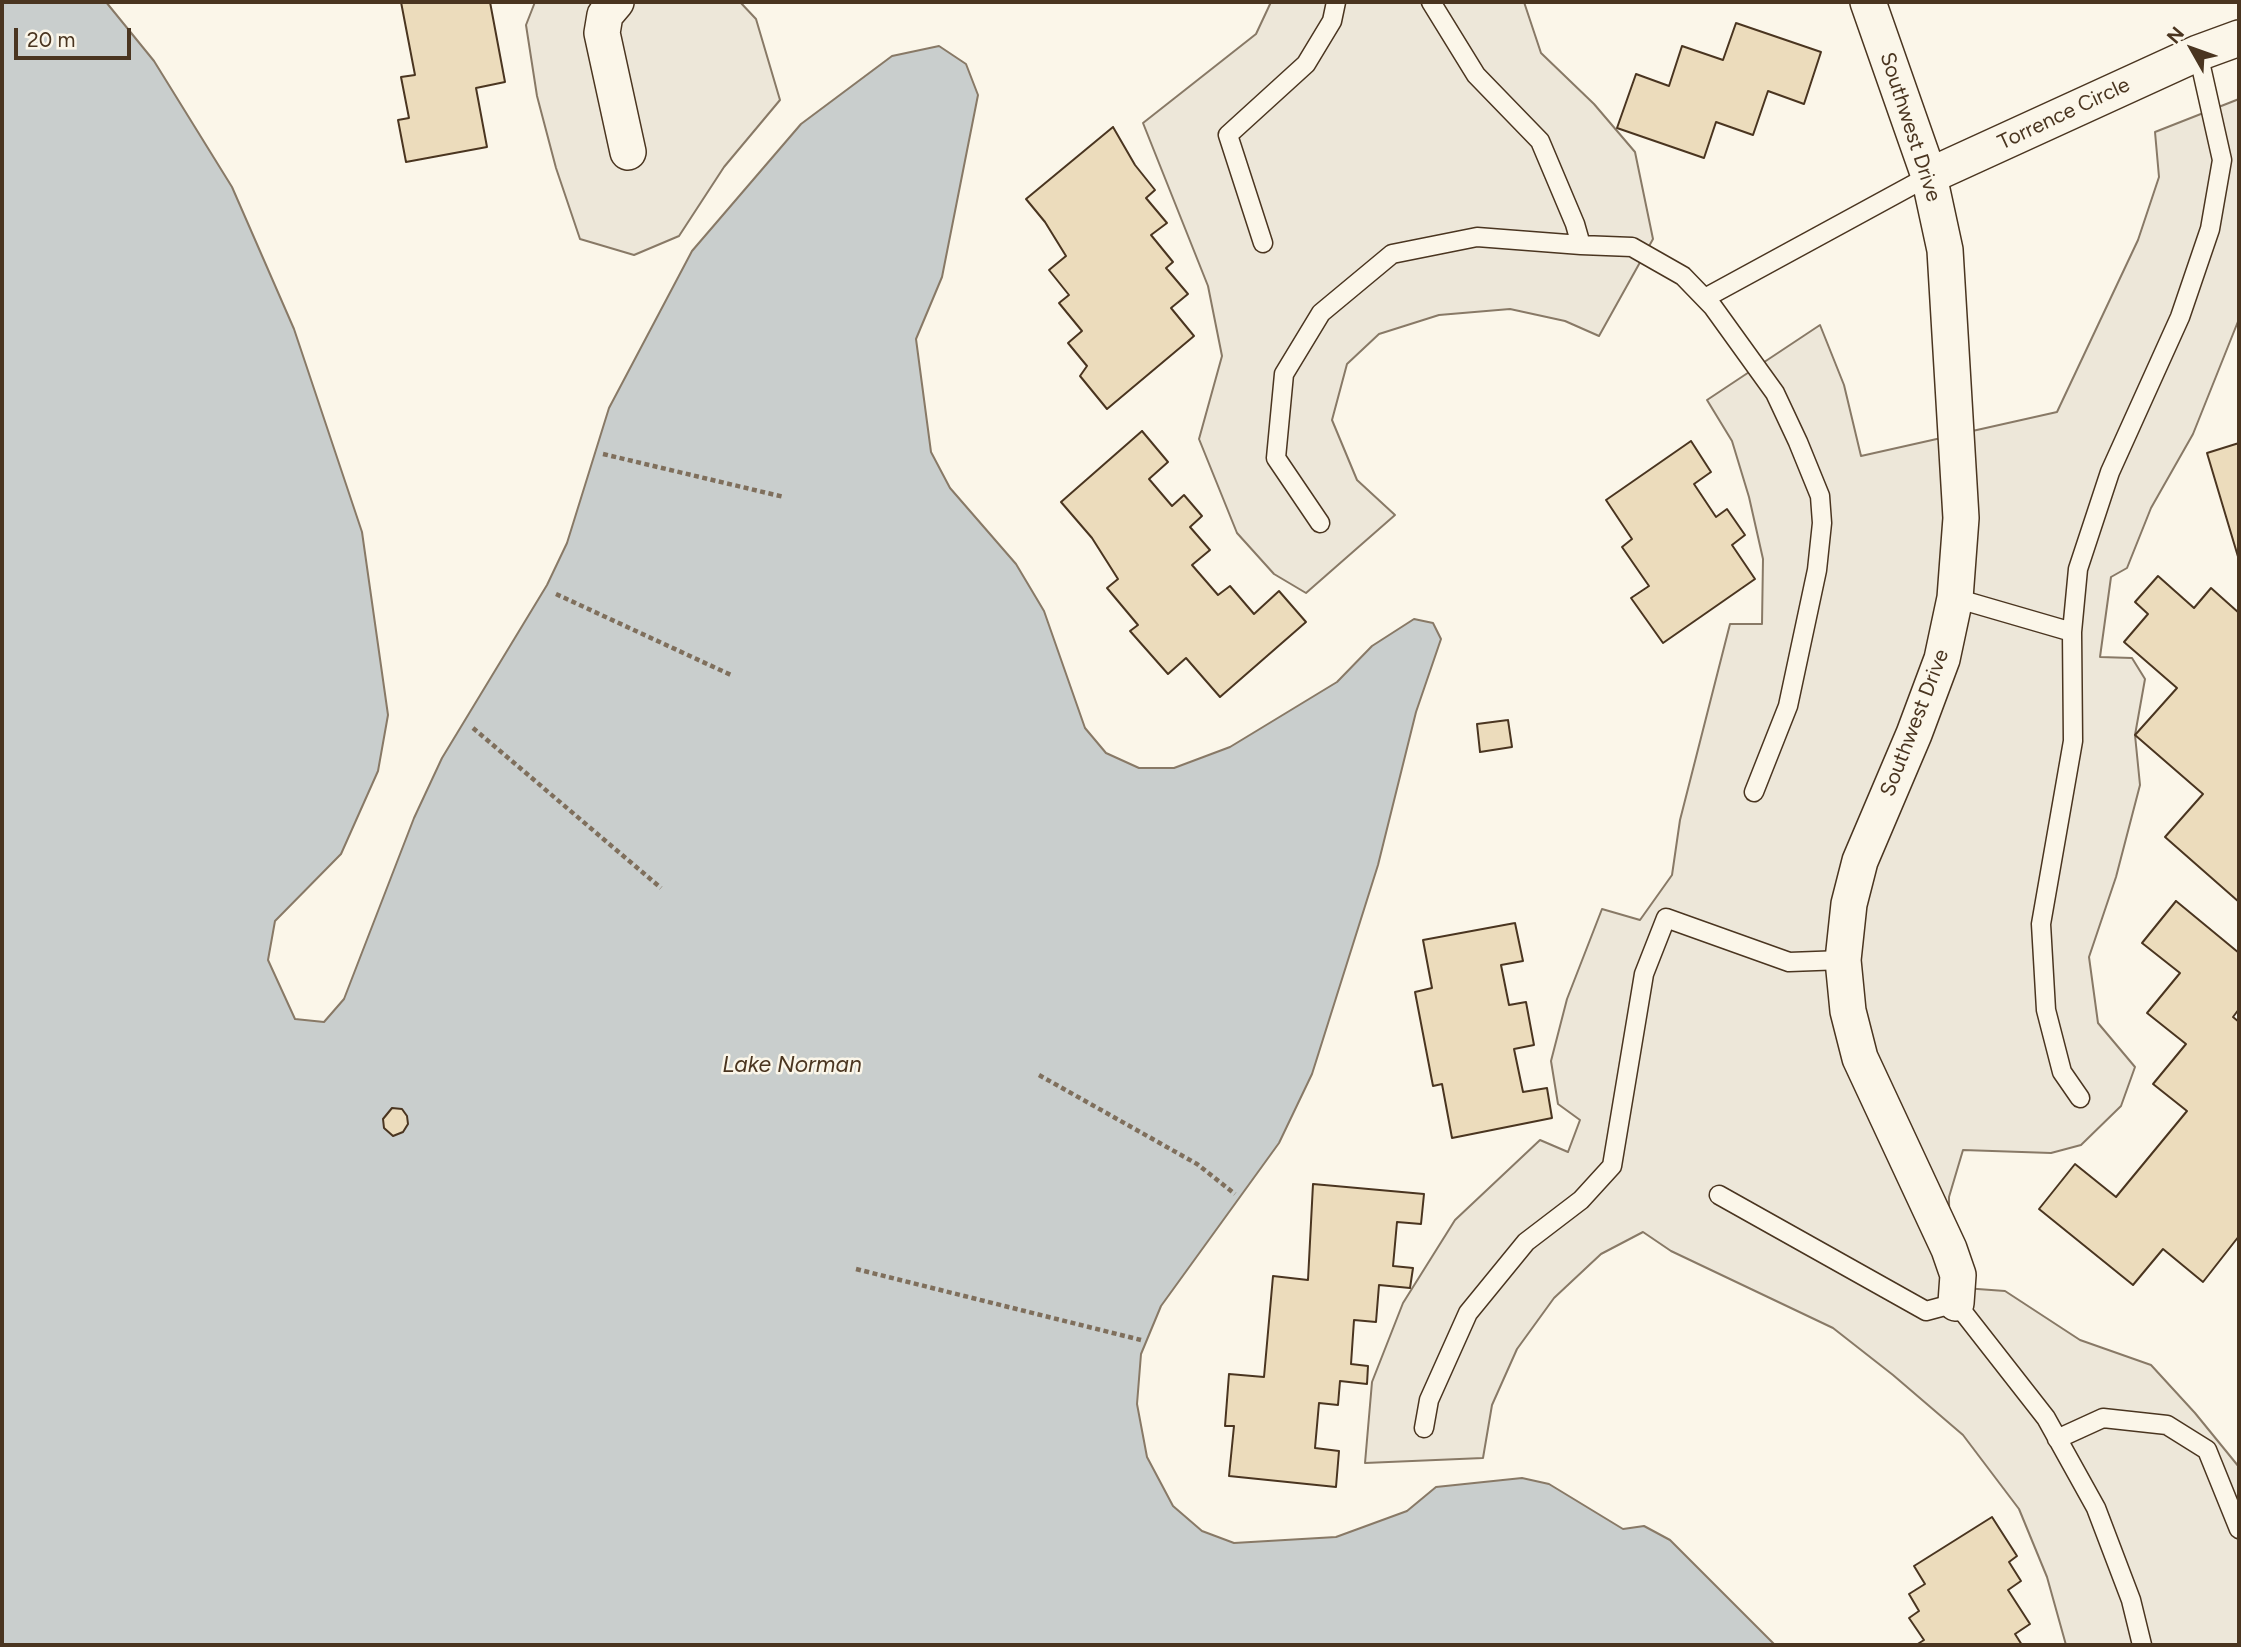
<!DOCTYPE html>
<style>
body{margin:0}
#map{position:relative;width:2241px;height:1647px;overflow:hidden;background:#fbf6e9;font-family:Figtree,sans-serif}
canvas{display:block}
.frame{position:absolute;inset:0;border:4px solid #4a3520;pointer-events:none}
.north{position:absolute;left:2157px;top:14px;width:70px;height:70px;-webkit-text-stroke:5px #fbf6e9;paint-order:stroke;rotate:310deg;font-size:19px;font-weight:700;line-height:28px;text-align:center;color:#4a3520}
.north::after{content:'';display:block;margin:auto;width:24px;height:32px;background:#4a3520;clip-path:polygon(50% 0,100% 100%,50% 72%,0 100%)}
.scale{position:absolute;left:14px;top:28px;width:117px;height:32px;box-sizing:border-box;border:4px solid #4a3520;border-top:0;padding-left:9px;font-size:21px;line-height:24px;white-space:nowrap;color:#4a3520;-webkit-text-stroke:5px #fbf6e9;paint-order:stroke}
</style>
<div id="map">
<canvas width="2241" height="1647"></canvas>
<div class="frame"></div>
<div class="north">N</div>
<div class="scale">20 m</div>
</div>
<script>
const g = document.querySelector('canvas').getContext('2d');
g.lineJoin = 'round';
function fill(path, color) {
  g.fillStyle = color;
  g.fill(path, 'evenodd');
}
function poly(rows) {
  const path = new Path2D();
  for (const r of rows) {
    path.moveTo(r[0], r[1]);
    for (let i = 2; i < r.length; i += 2) path.lineTo(r[i], r[i + 1]);
  }
  return path;
}
function strokePath(path, color, width, dash) {
  g.strokeStyle = color;
  g.lineWidth = width;
  g.lineCap = dash ? 'butt' : 'round';
  g.setLineDash(dash || []);
  g.stroke(path);
}
function drawText(font, color, halo, rows, align = 'center') {
  g.font = font + ' Figtree,sans-serif';
  g.lineWidth = 5;
  g.setLineDash([]);
  g.textBaseline = 'middle';
  g.strokeStyle = halo;
  g.fillStyle = color;
  for (const [text, x, y, turn = 0] of rows) {
    g.save();
    g.translate(x, y);
    g.rotate((+turn || 0) * Math.PI / 180);
    g.textAlign = isNaN(turn) ? turn : align;
    if (halo) g.strokeText(text, 0, 0);
    g.fillText(text, 0, 0);
    g.restore();
  }
}
const parking = poly([
 [535,2,740,2,756,19,780,100,724,167,679,236,634,255,580,239,556,168,537,96,526,25,535,2],
 [1271,2,1524,2,1541,53,1594,104,1635,152,1653,239,1599,336,1565,321,1510,309,1439,315,1379,334,1347,364,1332,420,1357,480,1395,515,1306,593,1274,574,1237,533,1199,439,1222,356,1208,286,1143,123,1256,34,1271,2],
 [2239,99,2239,319,2193,434,2151,508,2127,568,2111,577,2100,657,2132,658,2145,679,2135,735,2140,785,2116,877,2089,957,2098,1023,2135,1067,2121,1106,2081,1145,2051,1153,1963,1150,1949,1197,1950,1287,2005,1291,2080,1340,2151,1365,2195,1413,2239,1467,2239,1645,2066,1645,2047,1577,2019,1509,1963,1435,1893,1375,1833,1328,1671,1251,1643,1232,1601,1254,1554,1298,1517,1349,1492,1405,1483,1458,1365,1463,1372,1382,1403,1303,1455,1220,1540,1140,1568,1152,1580,1120,1558,1104,1551,1061,1567,999,1602,909,1640,920,1672,875,1680,820,1730,624,1762,624,1763,559,1749,497,1732,441,1707,400,1820,325,1844,385,1861,456,2057,412,2138,240,2159,177,2155,132,2239,99]
]);
const water = poly([
 [2,2,106,2,154,61,232,187,294,329,362,532,388,715,378,771,341,854,275,921,268,960,295,1019,324,1022,344,999,414,818,442,758,547,585,567,543,609,408,692,251,801,124,892,56,939,46,966,64,978,95,942,277,916,339,931,452,950,488,1016,564,1044,611,1085,728,1106,753,1139,768,1174,768,1230,747,1337,682,1372,646,1414,619,1433,623,1441,639,1416,712,1378,865,1312,1074,1279,1143,1161,1306,1141,1354,1137,1404,1147,1457,1173,1506,1202,1531,1234,1543,1336,1537,1407,1511,1436,1487,1522,1478,1549,1484,1623,1529,1644,1526,1670,1540,1775,1645,2,1645,2,2]
]);
const building = poly([
 [401,2,490,2,505,82,476,88,487,147,406,162,398,120,409,118,401,77,415,75,401,2],
 [1736,23,1821,52,1804,104,1768,91,1753,135,1716,122,1704,158,1617,128,1636,74,1669,86,1682,46,1723,60,1736,23],
 [1113,127,1135,165,1155,190,1146,198,1167,223,1151,235,1173,262,1166,268,1188,294,1171,308,1194,336,1107,409,1080,376,1087,366,1068,343,1082,331,1059,303,1069,295,1049,270,1066,256,1045,222,1026,199,1113,127],
 [1142,431,1168,462,1149,479,1172,506,1184,495,1202,516,1190,527,1210,550,1192,565,1218,595,1230,586,1254,614,1279,591,1306,622,1220,697,1186,658,1168,674,1130,631,1138,625,1107,588,1118,579,1092,538,1061,502,1142,431],
 [1691,441,1711,472,1694,484,1716,517,1727,509,1745,535,1732,545,1755,579,1663,643,1631,598,1649,586,1622,547,1632,539,1606,500,1691,441],
 [2239,443,2239,560,2207,453,2239,443],
 [2158,576,2194,608,2211,588,2239,613,2239,902,2165,837,2203,794,2135,735,2177,688,2124,642,2148,614,2135,602,2158,576],
 [1508,720,1512,747,1480,752,1477,724,1508,720],
 [2176,901,2239,953,2239,1009,2233,1017,2239,1022,2239,1236,2203,1282,2163,1249,2133,1285,2039,1209,2075,1164,2116,1197,2187,1111,2153,1084,2186,1044,2147,1013,2180,973,2142,943,2176,901],
 [1515,923,1523,961,1501,965,1509,1005,1526,1002,1534,1045,1514,1049,1523,1092,1547,1088,1552,1118,1452,1138,1442,1084,1433,1086,1415,992,1432,988,1423,940,1515,923],
 [392,1108,402,1109,407,1116,408,1124,403,1132,393,1136,384,1128,383,1119,392,1108],
 [1313,1184,1424,1194,1421,1224,1397,1222,1393,1266,1413,1268,1410,1288,1379,1285,1376,1322,1354,1320,1351,1364,1368,1366,1367,1384,1340,1381,1338,1405,1319,1403,1315,1448,1339,1451,1336,1487,1229,1476,1234,1426,1225,1426,1229,1374,1264,1377,1273,1276,1308,1280,1313,1184],
 [1992,1517,2017,1556,2009,1562,2021,1581,2008,1590,2030,1624,2015,1634,2022,1645,1916,1645,1924,1640,1909,1618,1919,1611,1909,1594,1925,1584,1914,1566,1992,1517]
]);
const path = poly([
 [603,454,784,497],
 [556,594,731,675],
 [473,728,661,888],
 [1039,1075,1197,1164,1235,1194],
 [856,1269,1141,1340]
]);
const service = poly([
 [1431,2,1476,75,1540,141,1575,224,1581,245,1632,247,1683,276,1713,307,1775,393,1798,442,1820,496,1822,523,1817,570,1788,706,1754,792],
 [1263,243,1228,135,1306,64,1332,21,1336,2],
 [1705,298,1929,176],
 [1320,523,1276,458,1284,374,1321,313,1392,254,1477,237,1581,245],
 [1955,598,2072,632,2073,741,2041,924,2046,1010,2062,1072,2080,1098],
 [2072,632,2078,569,2110,472,2180,317,2210,229,2222,160,2198,53],
 [1719,1195,1926,1311,1956,1303,2046,1418,2096,1508,2131,1600,2142,1645],
 [1424,1428,1429,1400,1468,1313,1526,1242,1581,1200,1612,1166,1644,974,1666,918,1789,962,1843,960],
 [2057,1439,2103,1418,2167,1425,2207,1450,2239,1529]
]);
const minor = poly([
 [616,2,605,15,602,33,628,152],
 [1868,2,1929,176,1945,250,1961,518,1955,598,1942,659,1914,734,1860,861,1849,904,1843,960,1848,1011,1860,1058,1949,1249,1958,1275,1956,1303],
 [1929,176,2198,53,2239,38]
]);
const streetNames = [
 ["Torrence Circle",2064,114,-25],
 ["Southwest Drive",1910,127,72],
 ["Southwest Drive",1915,723,-69]
];
const waterNames = [
 ["Lake Norman",792,1065]
];
fill(parking, '#ede7d9');
strokePath(parking, '#887966', 2);
fill(water, '#c9cecd');
strokePath(water, '#887966', 2);
fill(building, '#ecdcbc');
strokePath(building, '#4a3520', 2);
strokePath(service, '#4a3520', 21);
strokePath(minor, '#4a3520', 38);
strokePath(path, '#7f6f5c', 4.5, [5, 3.5]);
strokePath(service, '#fbf6e9', 18);
strokePath(minor, '#fbf6e9', 35);
drawText('21px', '#4a3520', '#fbf6e9', streetNames);
drawText('italic 23px', '#4a3520', '#fbf6e9', waterNames);
</script>
